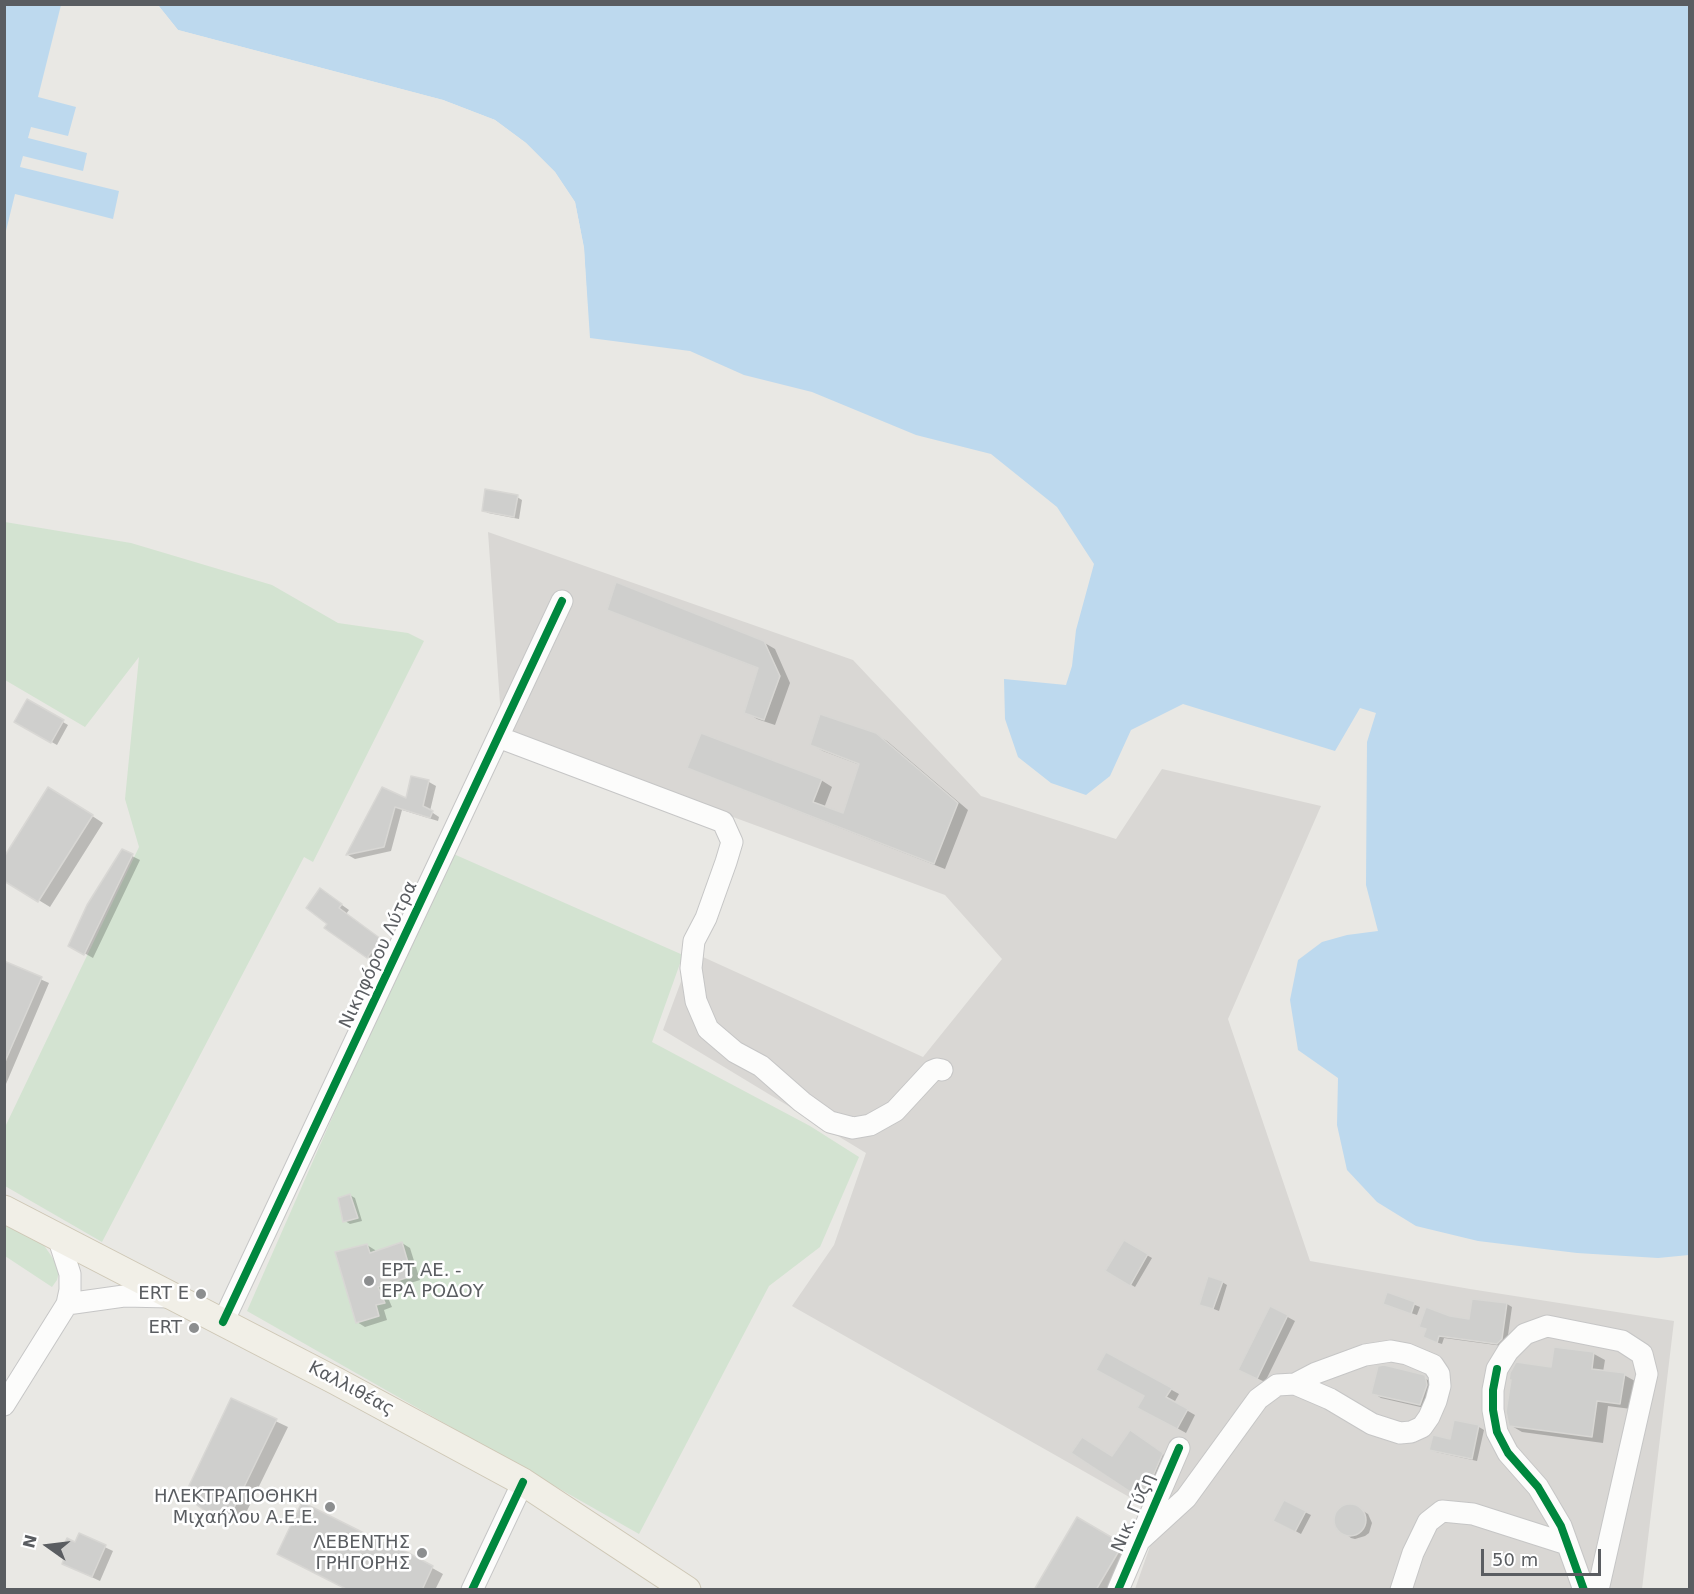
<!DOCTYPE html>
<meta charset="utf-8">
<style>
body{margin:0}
#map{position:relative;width:1694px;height:1594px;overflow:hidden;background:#e9e8e4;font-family:"DejaVu Sans",sans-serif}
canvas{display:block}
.frame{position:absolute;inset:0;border:6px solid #5a5d61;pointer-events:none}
.north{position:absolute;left:18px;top:1516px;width:60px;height:60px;-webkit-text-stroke:4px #fff;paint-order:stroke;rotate:284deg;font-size:16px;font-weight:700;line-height:24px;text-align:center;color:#5a5d61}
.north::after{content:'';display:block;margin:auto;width:21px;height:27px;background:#5a5d61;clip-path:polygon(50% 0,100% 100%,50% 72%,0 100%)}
.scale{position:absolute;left:1481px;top:1549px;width:120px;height:27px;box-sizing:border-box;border:3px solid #5a5d61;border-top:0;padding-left:8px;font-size:18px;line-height:21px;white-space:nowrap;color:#5a5d61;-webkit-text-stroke:4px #fff;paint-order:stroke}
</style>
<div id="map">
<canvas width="1694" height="1594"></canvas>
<div class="frame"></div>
<div class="north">N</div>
<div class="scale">50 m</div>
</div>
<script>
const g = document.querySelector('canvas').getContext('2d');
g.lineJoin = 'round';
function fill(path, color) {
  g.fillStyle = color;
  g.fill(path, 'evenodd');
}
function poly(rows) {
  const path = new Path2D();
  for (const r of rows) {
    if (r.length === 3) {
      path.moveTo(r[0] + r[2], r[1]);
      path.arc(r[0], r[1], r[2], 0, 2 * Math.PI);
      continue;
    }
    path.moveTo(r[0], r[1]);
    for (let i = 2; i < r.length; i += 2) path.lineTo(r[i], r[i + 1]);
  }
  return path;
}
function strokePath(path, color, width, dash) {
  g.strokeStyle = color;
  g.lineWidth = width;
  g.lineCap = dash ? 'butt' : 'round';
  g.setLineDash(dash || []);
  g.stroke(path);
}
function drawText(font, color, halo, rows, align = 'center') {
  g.font = font + ' "DejaVu Sans",sans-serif';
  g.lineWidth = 5;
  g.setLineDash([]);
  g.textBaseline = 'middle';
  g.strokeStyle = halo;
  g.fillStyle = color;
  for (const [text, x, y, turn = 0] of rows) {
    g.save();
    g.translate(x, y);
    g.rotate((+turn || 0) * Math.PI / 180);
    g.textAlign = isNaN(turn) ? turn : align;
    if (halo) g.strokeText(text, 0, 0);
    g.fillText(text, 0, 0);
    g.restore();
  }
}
const industrial = poly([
 [488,532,853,660,981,796,1116,839,1162,769,1321,806,1228,1019,1310,1261,1470,1289,1674,1321,1642,1589,1135,1589,1161,1515,792,1306,834,1245,866,1153,663,1030,692,952,923,1057,1002,959,945,895,502,732]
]);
const green = poly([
 [5,522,131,543,272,585,338,623,408,633,424,641,313,862,304,857,102,1242,5,1186,5,1127,139,847,125,799,139,657,85,727,5,680],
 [449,852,683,955,652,1042,810,1126,859,1157,820,1247,769,1286,639,1534,247,1311],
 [4,1221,43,1244,50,1254,57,1265,59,1272,57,1280,52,1287,5,1256]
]);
const water = poly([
 [5,4,61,5,38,97,76,107,68,136,31,127,28,138,87,153,83,171,23,156,20,167,119,191,113,219,15,194,5,235],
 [158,5,1689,5,1689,1255,1658,1258,1577,1253,1478,1241,1416,1226,1377,1202,1347,1170,1337,1125,1338,1078,1298,1050,1290,1000,1298,960,1322,942,1347,935,1378,931,1366,885,1367,742,1376,713,1360,708,1335,751,1183,704,1131,730,1110,776,1086,795,1051,783,1018,757,1005,719,1004,679,1066,685,1072,666,1076,630,1094,564,1057,507,991,454,916,435,812,392,744,375,690,351,590,338,584,248,575,202,555,172,526,143,495,120,443,100,178,30]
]);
const pier = poly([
 [155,4,158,5,178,30,443,100,495,120,526,143,555,172,575,202,584,248,589,341,587,338,581,249,572,203,552,174,524,145,494,123,442,103,177,33,160,14]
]);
const shadow = poly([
 [517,497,522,500,519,519,488,513,483,510],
 [609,609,763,642,775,649,790,683,775,725,757,719,746,712,760,669,620,615],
 [27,701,68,725,57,745,16,722],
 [875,734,887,741,968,810,945,869,700,773,689,767,821,780,832,787,824,808,844,815,860,765,823,751,812,745],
 [412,778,429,782,436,786,430,811,439,817,438,821,402,810,391,851,355,859,348,855,383,789,407,800],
 [60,795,103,823,50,907,4,879],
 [132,856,140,860,93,958,70,945],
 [328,895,349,910,346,914,388,944,376,962,368,957,329,923],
 [4,963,49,983,6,1084,4,1084],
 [350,1195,355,1198,362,1221,350,1224,345,1221],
 [1124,1242,1152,1258,1135,1287,1108,1271],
 [402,1243,410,1248,420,1280,385,1291,392,1307,384,1310,387,1320,365,1327,357,1322,367,1245,375,1250,376,1252],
 [1222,1282,1227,1285,1219,1311,1201,1304],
 [1388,1294,1420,1307,1417,1315,1390,1306],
 [1473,1300,1507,1304,1512,1307,1507,1342,1503,1346,1444,1338,1442,1344,1430,1340,1450,1317,1471,1320],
 [1271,1308,1295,1321,1265,1382,1248,1374],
 [1555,1349,1594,1354,1605,1360,1603,1372,1624,1375,1635,1381,1631,1409,1608,1406,1603,1443,1522,1432,1510,1425,1552,1369],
 [1107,1354,1179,1394,1174,1403,1195,1415,1186,1433,1139,1407,1145,1396],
 [1420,1375,1434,1384,1429,1409,1381,1398,1373,1393],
 [231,1400,288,1427,242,1521,236,1518,227,1519,215,1515,222,1517,222,1514,208,1510,196,1499,187,1493],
 [1479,1427,1484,1430,1477,1461,1436,1452,1431,1449],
 [1138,1437,1170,1459,1150,1502,1073,1453,1112,1457],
 [1284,1502,1311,1515,1301,1534,1275,1520],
 [1349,1505,1353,1505,1368,1514,1372,1523,1369,1533,1365,1536,1355,1539,1351,1538,1337,1527,1335,1518,1340,1509],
 [1078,1519,1130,1550,1107,1590,1036,1590],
 [79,1535,113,1551,100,1581,72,1568,66,1558],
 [400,1550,443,1574,435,1590,350,1590]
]);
const building = poly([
 [485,489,518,495,514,517,482,511,485,489],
 [616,582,764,641,780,676,764,720,744,713,758,668,607,610,616,582],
 [27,699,64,720,51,743,14,722,27,699],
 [820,714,876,733,958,803,934,864,687,768,701,733,822,779,813,802,843,813,859,764,810,745,820,714],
 [411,776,429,780,423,806,433,811,430,818,395,807,384,847,346,855,382,787,406,798,411,776],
 [48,787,93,815,38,902,4,881,4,857,48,787],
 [122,849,133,854,84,955,68,946,87,905,122,849],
 [320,888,342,904,339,908,381,939,367,958,324,928,327,924,306,908,320,888],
 [4,961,42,977,4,1064,4,961],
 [350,1194,358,1218,343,1222,338,1198,350,1194],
 [1124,1240,1148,1254,1130,1286,1105,1271,1124,1240],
 [402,1242,412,1276,378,1287,385,1303,376,1305,379,1316,356,1323,335,1252,367,1244,370,1253,402,1242],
 [1208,1276,1223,1281,1213,1309,1199,1305,1208,1276],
 [1387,1292,1415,1302,1411,1314,1383,1304,1387,1292],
 [1472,1299,1507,1303,1502,1339,1497,1344,1439,1336,1437,1343,1423,1337,1426,1329,1419,1327,1426,1307,1450,1316,1469,1319,1472,1299],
 [1270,1306,1288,1315,1257,1379,1238,1370,1270,1306],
 [1554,1347,1594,1352,1592,1369,1625,1373,1620,1404,1597,1401,1592,1437,1509,1426,1506,1412,1511,1380,1509,1380,1510,1373,1516,1362,1551,1367,1554,1347],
 [1106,1352,1172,1388,1166,1397,1188,1409,1177,1429,1137,1408,1144,1396,1096,1370,1106,1352],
 [1384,1365,1425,1375,1427,1385,1420,1405,1371,1394,1378,1366,1384,1365],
 [231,1398,277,1419,230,1516,224,1512,215,1513,205,1511,197,1505,194,1497,185,1494,231,1398],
 [1454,1420,1479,1425,1472,1459,1429,1450,1433,1435,1450,1439,1454,1420],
 [1130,1430,1163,1453,1147,1490,1141,1499,1071,1453,1082,1437,1112,1456,1130,1430],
 [1284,1500,1306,1511,1295,1532,1273,1521,1284,1500],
 [302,1502,398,1550,399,1548,433,1566,422,1590,348,1590,277,1554,302,1502],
 [1350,1520,16],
 [1077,1517,1123,1544,1096,1590,1034,1590,1077,1517],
 [79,1533,106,1545,92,1577,62,1564,64,1558,59,1556,67,1538,75,1542,79,1533]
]);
const minor = poly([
 [498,737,723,822,732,842,726,862,706,918,694,941,691,968,696,1001,708,1029,735,1052,761,1066,802,1102,830,1122,853,1128,870,1125,895,1111,932,1071,937,1069,942,1070],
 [67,1304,124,1296,170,1297],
 [223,1322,562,601],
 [4,1405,67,1304,70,1290,70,1274,58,1237],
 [1139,1541,1186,1498,1258,1399,1277,1385,1295,1384,1330,1399,1372,1424,1400,1433,1411,1432,1422,1427,1429,1417,1436,1401,1440,1386,1439,1374,1433,1365,1407,1354,1391,1351,1365,1355,1316,1373,1295,1384],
 [472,1590,523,1482],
 [1118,1590,1179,1448],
 [1401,1590,1413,1553,1428,1522,1442,1511,1473,1514,1567,1544],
 [1584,1590,1561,1526,1538,1487,1508,1453,1497,1432,1493,1410,1493,1390,1497,1369,1508,1351,1525,1334,1547,1326,1622,1341,1642,1354,1647,1374,1598,1590]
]);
const major = poly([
 [4,1209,336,1381,523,1482,687,1590]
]);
const cycleway = poly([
 [223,1322,562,601],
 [1497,1369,1493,1390,1493,1410,1497,1432,1508,1453,1538,1487,1561,1526,1584,1590],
 [472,1590,523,1482],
 [1118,1590,1179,1448]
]);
const markers = [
 [369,1281,6,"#8c8e8f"],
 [201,1294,6,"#8c8e8f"],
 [194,1328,6,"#8c8e8f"],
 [330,1507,6,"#8c8e8f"],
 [422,1553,6,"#8c8e8f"]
];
const streetNames = [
 ["Νικηφόρου Λύτρα",379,955,-65],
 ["Καλλιθέας",351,1389,28],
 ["Νικ. Γύζη",1134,1513,-67]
];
const poiNames = [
 ["ΕΡΤ ΑΕ. -",381,1271,"left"],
 ["ΕΡΑ ΡΟΔΟΥ",381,1292,"left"],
 ["ERT E",189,1294],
 ["ERT",182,1328],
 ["ΗΛΕΚΤΡΑΠΟΘΗΚΗ",318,1497],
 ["Μιχαήλου Α.Ε.Ε.",318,1518],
 ["ΛΕΒΕΝΤΗΣ",410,1543],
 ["ΓΡΗΓΟΡΗΣ",410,1564]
];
fill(industrial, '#d9d7d4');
fill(green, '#d3e3d1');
fill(water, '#bdd9ee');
fill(pier, '#e9e8e4');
fill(shadow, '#0003');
fill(building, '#cfcfcd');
strokePath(building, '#d8d7d4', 1.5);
strokePath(minor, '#c6c6c6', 23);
strokePath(major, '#cec7b5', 29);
strokePath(minor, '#fcfcfb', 21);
strokePath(major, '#f1efe7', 27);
strokePath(cycleway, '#00873e', 8);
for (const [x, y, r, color] of markers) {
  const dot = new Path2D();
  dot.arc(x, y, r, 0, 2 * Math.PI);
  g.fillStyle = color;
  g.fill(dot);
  strokePath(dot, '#fff', 2);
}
drawText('18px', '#5a5d61', '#fff', streetNames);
drawText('18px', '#5a5d61', '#fff', poiNames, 'right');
</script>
